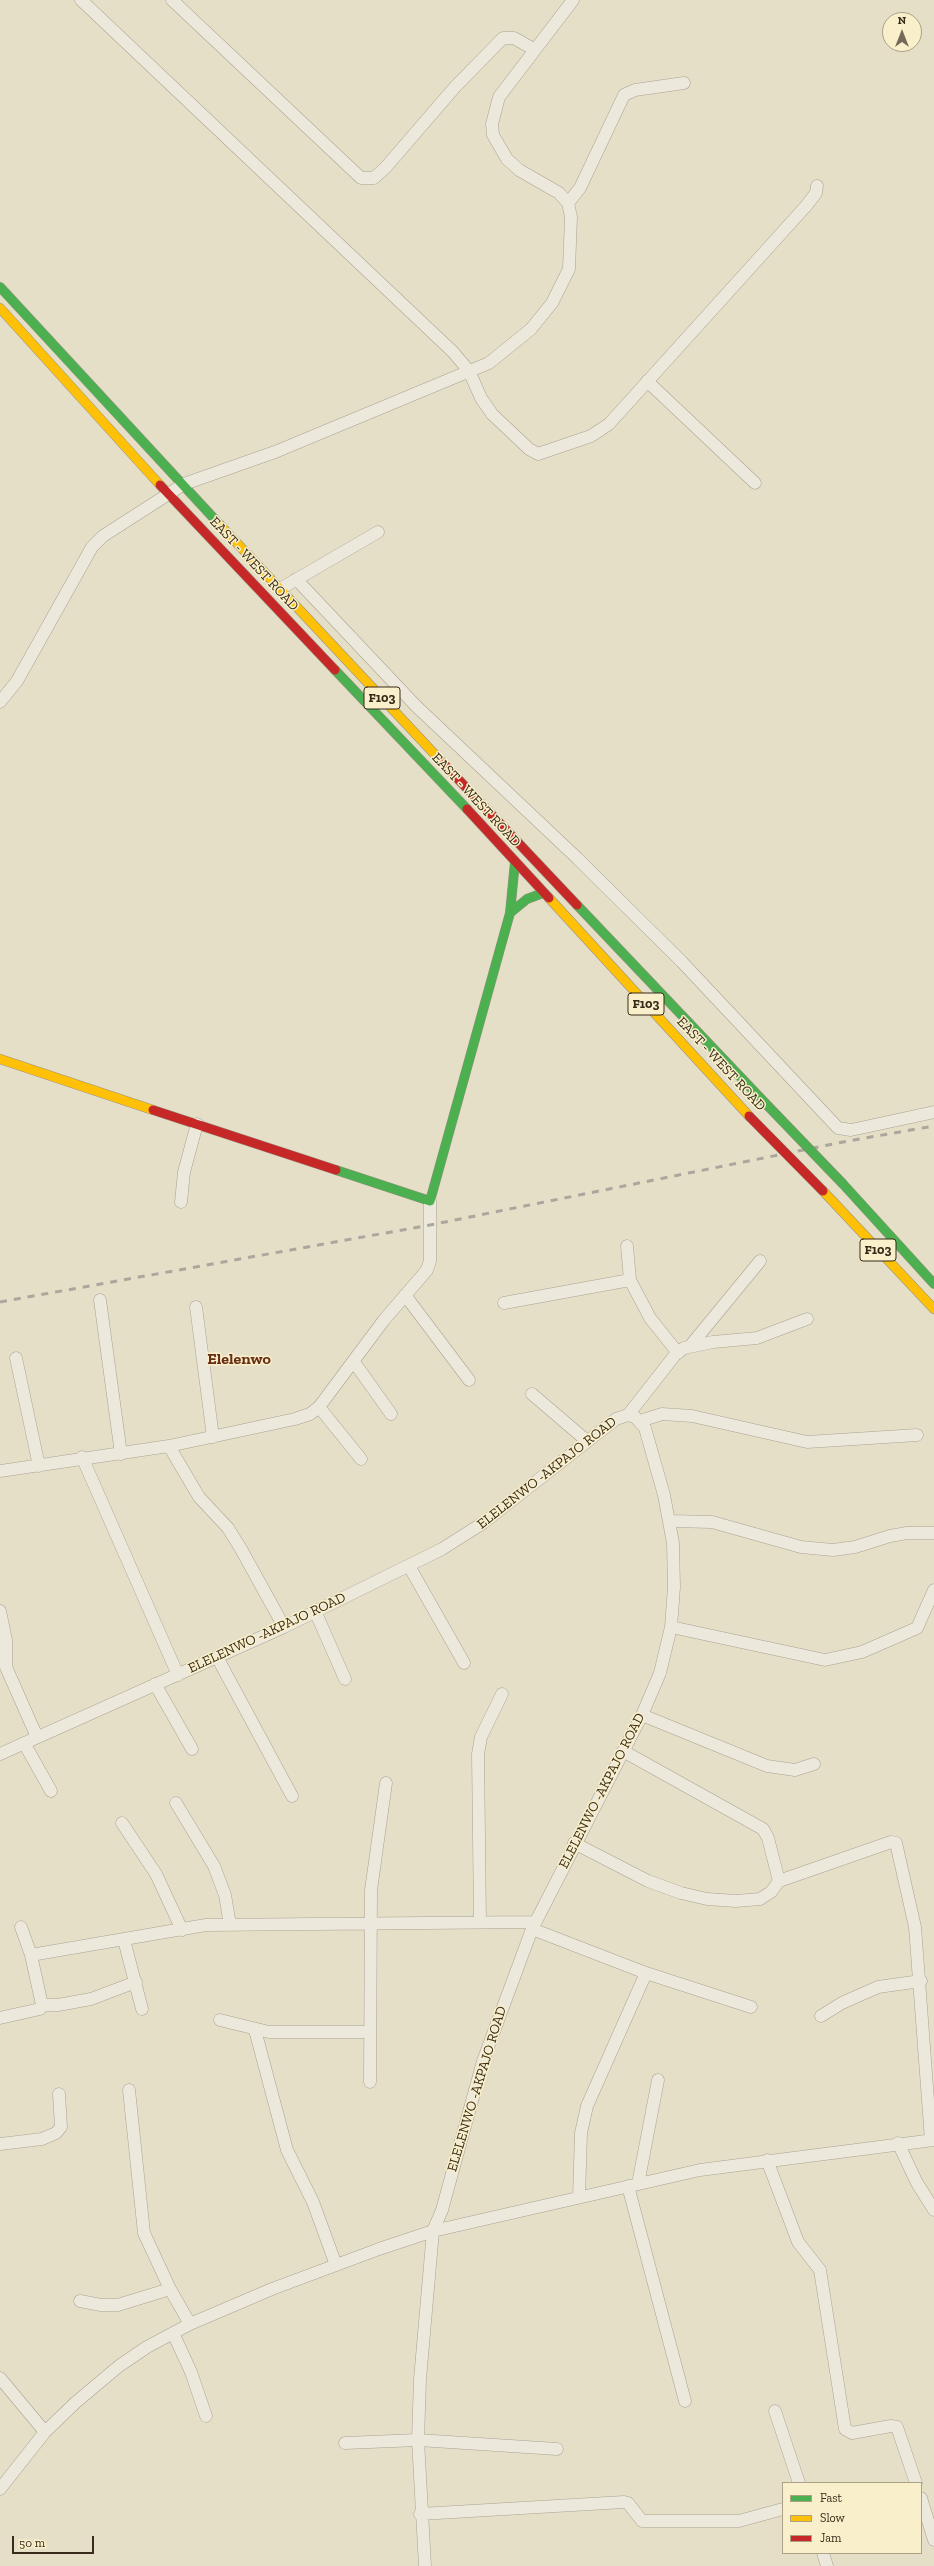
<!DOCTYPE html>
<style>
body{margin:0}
#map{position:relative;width:934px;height:2566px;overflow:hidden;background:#e5dfc8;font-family:"Zilla Slab",serif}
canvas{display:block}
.legend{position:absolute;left:782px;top:2482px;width:140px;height:72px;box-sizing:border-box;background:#f9f0cb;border:1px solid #aca184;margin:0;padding:5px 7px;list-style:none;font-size:12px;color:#392b1a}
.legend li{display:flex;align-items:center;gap:8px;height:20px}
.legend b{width:20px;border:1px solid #aca184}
.north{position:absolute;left:882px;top:12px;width:40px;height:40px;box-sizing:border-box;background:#f9f0cb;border:1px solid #aca184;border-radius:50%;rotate:0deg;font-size:11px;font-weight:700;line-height:16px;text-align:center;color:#392b1a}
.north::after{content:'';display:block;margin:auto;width:14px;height:18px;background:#756a57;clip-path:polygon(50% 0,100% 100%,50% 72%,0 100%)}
.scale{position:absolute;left:12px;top:2536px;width:82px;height:18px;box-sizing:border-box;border:2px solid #392b1a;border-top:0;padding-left:5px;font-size:12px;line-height:14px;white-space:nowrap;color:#392b1a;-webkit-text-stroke:3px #f9f0cb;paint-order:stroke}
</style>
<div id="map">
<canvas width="934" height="2566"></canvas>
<ul class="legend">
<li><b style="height:5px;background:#4caf50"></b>Fast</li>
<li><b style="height:5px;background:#ffc107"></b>Slow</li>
<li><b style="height:5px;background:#c62828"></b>Jam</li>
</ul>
<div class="north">N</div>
<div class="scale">50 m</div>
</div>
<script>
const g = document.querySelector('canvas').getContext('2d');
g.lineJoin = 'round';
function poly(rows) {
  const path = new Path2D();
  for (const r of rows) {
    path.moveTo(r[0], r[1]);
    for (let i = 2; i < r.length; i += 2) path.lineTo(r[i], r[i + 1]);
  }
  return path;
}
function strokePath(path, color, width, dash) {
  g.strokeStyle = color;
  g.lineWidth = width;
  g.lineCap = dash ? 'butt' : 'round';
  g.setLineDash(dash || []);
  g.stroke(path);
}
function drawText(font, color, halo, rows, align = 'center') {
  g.font = font + ' "Zilla Slab",serif';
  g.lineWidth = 3;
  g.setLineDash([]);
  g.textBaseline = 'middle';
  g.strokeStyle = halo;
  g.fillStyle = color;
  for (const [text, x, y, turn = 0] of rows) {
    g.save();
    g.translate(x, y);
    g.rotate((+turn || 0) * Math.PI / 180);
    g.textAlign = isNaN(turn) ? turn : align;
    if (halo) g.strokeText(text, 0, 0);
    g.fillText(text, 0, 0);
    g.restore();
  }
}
const street = poly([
 [81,0,453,352,469,371,481,398,492,414,529,449,538,454,591,436,609,424,806,206,816,193,817,186],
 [172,0,361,178,374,178,386,167,455,87,503,38,514,38,535,50],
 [568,203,580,188,624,95,635,90,684,83],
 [647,381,755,483],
 [296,579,416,706,577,858,682,962,838,1128,851,1130,934,1112],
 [280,589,378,532],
 [0,702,17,681,92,547,103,536,184,484,275,452,489,363,531,329,552,303,569,269,571,217,568,203,559,193,519,170,507,159,493,135,492,124,499,97,573,0],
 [181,1202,184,1172,197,1124],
 [627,1246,630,1280,650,1318,678,1353],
 [405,1295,469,1380],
 [100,1300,121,1454],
 [504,1303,630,1280],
 [196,1307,213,1437],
 [691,1345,760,1261],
 [16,1358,39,1466],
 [354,1362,391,1414],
 [532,1394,587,1441],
 [319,1407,361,1459],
 [628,1415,675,1355,684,1348,713,1342,757,1338,807,1319],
 [640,1421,662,1414,692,1416,807,1442,917,1435],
 [169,1446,199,1497,228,1528,241,1549,284,1627],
 [82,1457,178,1675],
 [0,1471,169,1446,295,1419,310,1414,319,1407,384,1320,427,1270,430,1261,430,1201],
 [670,1521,712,1522,801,1547,833,1550,855,1547,890,1536,907,1533,934,1533],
 [409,1566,464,1663],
 [0,1611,6,1640,6,1667,37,1737],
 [315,1611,345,1679],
 [671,1627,825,1660,862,1652,917,1628,934,1590],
 [217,1657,292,1796],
 [155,1684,192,1749],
 [642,1715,767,1766,795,1770,814,1764],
 [24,1743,51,1791],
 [623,1751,763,1829,768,1838,779,1881],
 [0,1754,284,1627,442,1549,483,1523,616,1419,628,1415,635,1417,645,1428,664,1495,673,1543,674,1587,671,1627,660,1673,642,1715,532,1929,483,2061,442,2210,433,2231,420,2379,418,2440,425,2566],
 [176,1803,214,1866,225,1895,230,1925],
 [122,1823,156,1874,182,1930],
 [574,1843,648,1881,681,1893,707,1899,736,1901,760,1899,771,1892,779,1881,891,1842,896,1843,915,1927,931,2140],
 [480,1922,478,1754,481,1737,502,1694],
 [532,1929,646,1973,751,2007],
 [124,1940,142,2009],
 [31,1955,206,1925,534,1922],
 [42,2005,58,2005,91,1999,136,1982],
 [821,2016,842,2003,878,1987,921,1981],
 [0,2018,40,2009,42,2005,31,1955,21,1927],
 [220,2020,269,2032,370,2032],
 [255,2030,287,2150,313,2202,336,2265],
 [370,2082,371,1890,386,1783],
 [129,2090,144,2233,170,2289,190,2324],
 [898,2143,917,2183,934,2210],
 [0,2144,42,2139,56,2133,61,2127,59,2094],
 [767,2160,798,2242,820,2270,845,2429,852,2433,891,2426,897,2427,916,2483],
 [638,2184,658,2080],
 [628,2186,685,2401],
 [579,2197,581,2133,587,2106,646,1973],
 [80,2301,101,2305,118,2305,170,2289],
 [173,2333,191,2372,206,2416],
 [0,2378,45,2432],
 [775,2411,799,2483],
 [345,2443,418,2440,557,2449],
 [0,2489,45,2432,75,2403,119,2366,147,2347,190,2324,272,2289,379,2249,433,2231,700,2170,934,2140],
 [921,2498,934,2540],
 [420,2514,624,2502,628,2503,642,2521,739,2521,783,2509],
 [823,2553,827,2566]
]);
const fast = poly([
 [0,287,220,525],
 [335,670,467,809],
 [577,905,768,1106],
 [510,913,527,899,543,893],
 [336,1170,430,1201,510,913,515,862],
 [843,1184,934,1284]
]);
const slow = poly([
 [0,308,160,485],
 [220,525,441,761],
 [549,898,749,1116],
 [0,1059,153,1110],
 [823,1191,934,1309]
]);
const jam = poly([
 [160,485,335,670],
 [441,761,577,905],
 [467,809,549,898],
 [153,1110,336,1170]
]);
const rail = poly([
 [0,1302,430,1225,848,1141,934,1126]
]);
const fastBridge = poly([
 [768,1106,843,1184]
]);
const jamBridge = poly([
 [749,1116,823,1191]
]);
const shields = [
 [382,698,36],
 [646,1004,36],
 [878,1250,36]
];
const shieldNames = [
 ["F103",382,698],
 ["F103",646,1004],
 ["F103",878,1250]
];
const streetNames = [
 ["EAST - WEST ROAD",254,564,47],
 ["EAST - WEST ROAD",476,800,47],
 ["EAST - WEST ROAD",721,1064,47],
 ["ELELENWO -AKPAJO ROAD",547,1473,-38],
 ["ELELENWO -AKPAJO ROAD",267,1633,-25],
 ["ELELENWO -AKPAJO ROAD",602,1791,-63],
 ["ELELENWO -AKPAJO ROAD",477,2089,-73]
];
const quarterNames = [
 ["Elelenwo",239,1359]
];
strokePath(street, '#aaa292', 13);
strokePath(fast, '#999282', 10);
strokePath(slow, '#999282', 10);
strokePath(jam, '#999282', 10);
strokePath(street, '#ece8db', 12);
strokePath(fast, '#4caf50', 9);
strokePath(slow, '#ffc107', 9);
strokePath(jam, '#c62828', 9);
strokePath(rail, '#aba79c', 3, [7, 7]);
strokePath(fastBridge, '#8f8879', 10, []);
strokePath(jamBridge, '#8f8879', 10, []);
strokePath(fastBridge, '#4caf50', 9);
strokePath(jamBridge, '#c62828', 9);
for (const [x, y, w] of shields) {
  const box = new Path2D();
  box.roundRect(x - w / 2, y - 11, w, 22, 3);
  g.fillStyle = '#f9f0cb';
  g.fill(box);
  strokePath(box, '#392b1a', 1);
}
drawText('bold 13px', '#392b1a', null, shieldNames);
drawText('14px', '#392b1a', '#f9f0cb', streetNames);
drawText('bold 16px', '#6a2e15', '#f9f0cb', quarterNames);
</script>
